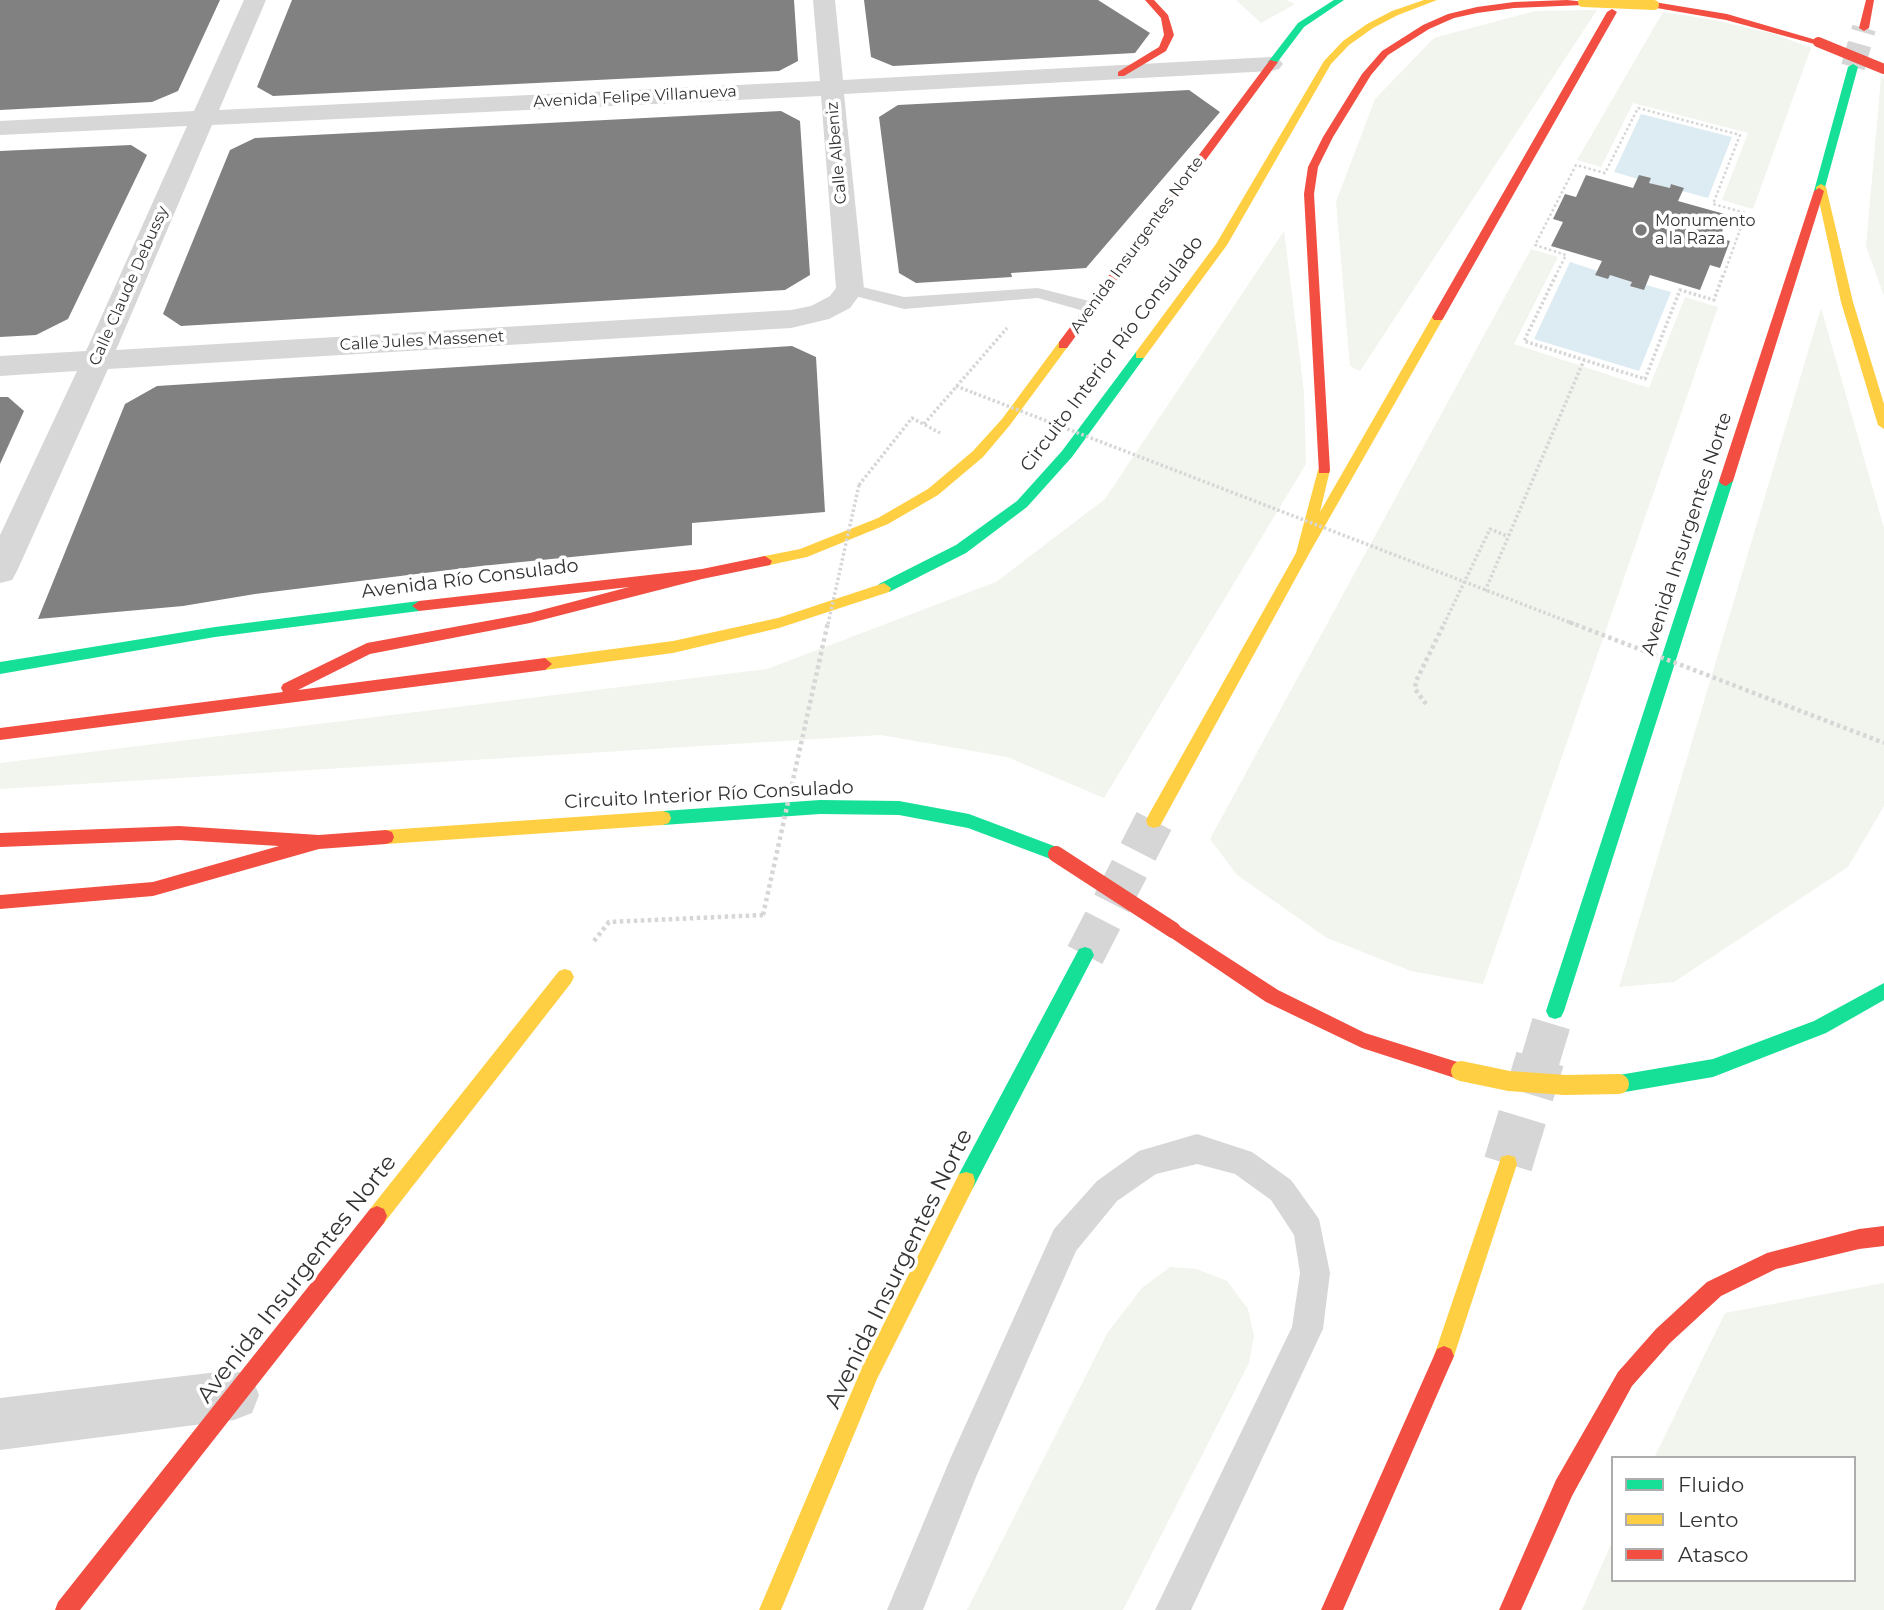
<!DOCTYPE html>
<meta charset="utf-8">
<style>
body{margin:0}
#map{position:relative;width:1884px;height:1610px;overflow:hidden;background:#fff;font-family:Montserrat,sans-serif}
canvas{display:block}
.legend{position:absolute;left:1611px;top:1456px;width:245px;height:126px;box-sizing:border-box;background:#fff;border:2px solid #adadad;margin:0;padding:9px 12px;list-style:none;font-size:21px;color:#333}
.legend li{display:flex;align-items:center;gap:14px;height:35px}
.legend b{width:35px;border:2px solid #adadad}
</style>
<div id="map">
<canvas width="1884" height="1610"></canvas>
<ul class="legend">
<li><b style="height:9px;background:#16e098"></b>Fluido</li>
<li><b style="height:9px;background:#ffcf43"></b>Lento</li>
<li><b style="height:9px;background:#f24e42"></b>Atasco</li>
</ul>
</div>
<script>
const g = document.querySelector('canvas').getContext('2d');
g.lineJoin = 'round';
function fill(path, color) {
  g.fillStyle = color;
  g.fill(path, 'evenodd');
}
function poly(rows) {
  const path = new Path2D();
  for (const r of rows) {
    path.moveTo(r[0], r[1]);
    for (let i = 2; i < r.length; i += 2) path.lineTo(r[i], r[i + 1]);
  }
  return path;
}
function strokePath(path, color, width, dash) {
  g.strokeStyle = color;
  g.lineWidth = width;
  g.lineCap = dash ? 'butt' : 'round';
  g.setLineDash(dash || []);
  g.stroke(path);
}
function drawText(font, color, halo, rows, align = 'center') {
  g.font = font + ' Montserrat,sans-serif';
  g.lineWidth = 7;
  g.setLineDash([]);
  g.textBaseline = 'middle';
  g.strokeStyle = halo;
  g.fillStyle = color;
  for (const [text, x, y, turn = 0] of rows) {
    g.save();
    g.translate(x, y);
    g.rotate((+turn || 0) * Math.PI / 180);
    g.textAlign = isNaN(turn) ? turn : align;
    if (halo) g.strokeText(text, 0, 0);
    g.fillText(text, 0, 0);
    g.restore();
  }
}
const green = poly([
 [1236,0,1286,0,1295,4,1261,23],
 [1597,10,1360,371,1350,366,1336,202,1375,99,1434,38,1535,11],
 [1663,12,1714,20,1774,34,1811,48,1753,209,1722,200,1748,133,1633,103,1601,167,1577,160],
 [1881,78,1884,79,1884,296,1866,246],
 [1284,231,1304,392,1306,464,1104,798,1007,757,881,735,0,789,0,763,767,669,996,582,1105,499],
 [1531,249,1558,257,1514,344,1649,388,1685,297,1718,307,1483,984,1411,971,1327,938,1237,875,1210,839],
 [1821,308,1884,528,1884,806,1848,867,1674,982,1619,987],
 [1170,1267,1197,1269,1227,1281,1248,1309,1254,1336,1249,1363,1123,1610,967,1610,1108,1332,1142,1288],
 [1884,1283,1884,1610,1582,1610,1613,1540,1613,1580,1854,1580,1854,1458,1654,1458,1725,1313]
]);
const water = poly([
 [1641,114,1732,137,1708,198,1682,191,1683,188,1672,184,1670,188,1649,183,1651,178,1638,179,1614,172],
 [1570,262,1632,282,1631,285,1644,290,1646,285,1671,292,1639,371,1534,339]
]);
const building = poly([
 [0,0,220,0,178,91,152,102,0,110],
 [292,0,794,0,798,61,779,71,273,96,257,87],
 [864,0,1098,0,1150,33,1135,53,893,66,871,57],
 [1189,90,1220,112,1086,268,1011,273,1012,277,916,283,899,273,879,117,898,105],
 [781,111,800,121,810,275,785,290,181,326,163,314,230,150,255,138],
 [131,145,147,155,68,319,36,335,0,337,0,151],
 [1586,175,1633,188,1639,175,1651,178,1649,183,1670,188,1671,184,1684,188,1678,201,1728,215,1720,238,1730,241,1720,268,1710,265,1700,290,1650,275,1644,290,1630,286,1632,282,1610,275,1608,279,1595,275,1602,261,1551,246,1563,222,1553,219,1565,194,1576,197],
 [792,346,816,357,825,512,692,523,692,545,481,566,255,594,183,606,38,619,125,404,157,386],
 [0,397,8,397,24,411,0,464]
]);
const highwayTunnelFar2 = poly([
 [1853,67,1864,28]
]);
const highwayTunnelFar1 = poly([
 [1085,955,1154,821],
 [1540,1061,1555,1011]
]);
const highwayTunnel = poly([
 [1508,1164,1540,1059]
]);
const pathFar2 = poly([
 [1555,277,1566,255,1535,245,1576,165,1605,173,1638,108,1740,135,1713,204,1746,213,1723,277]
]);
const pathFar1 = poly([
 [1556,275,1524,341,1645,379,1680,290,1714,300,1723,275],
 [956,386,974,393],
 [924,424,1007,328],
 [859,485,912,418,940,433],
 [1485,591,1584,360],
 [1444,624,1490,529,1507,536]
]);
const path = poly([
 [1426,704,1415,689,1416,681,1445,622],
 [594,941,609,922,763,915]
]);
const lane = poly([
 [850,284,904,297,1038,288,1097,303,1100,307,1091,313,1038,298,904,309,844,293,841,289,844,285,850,284],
 [1197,1134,1252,1152,1291,1180,1319,1219,1330,1273,1323,1329,1191,1610,1155,1610,1292,1327,1300,1273,1294,1235,1271,1200,1235,1174,1197,1164,1156,1174,1117,1201,1076,1251,976,1477,923,1610,887,1610,951,1457,1054,1229,1097,1181,1139,1151,1197,1134]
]);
const street = poly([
 [244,0,266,0,219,110,820,81,813,0,835,0,843,80,1271,57,1279,59,1283,64,1279,69,1271,71,844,94,864,289,850,308,829,319,791,328,108,369,17,571,12,580,0,583,0,535,77,371,0,376,0,356,86,351,187,126,0,135,0,121,194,111,244,0],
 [821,96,836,288,830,296,811,306,791,310,116,350,212,125,821,96],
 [234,1370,252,1377,259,1395,252,1413,234,1420,0,1450,0,1398,234,1370]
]);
const fast = poly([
 [1334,0,1344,0,1304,27,1276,64,1270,64,1268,62,1298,23,1334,0],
 [1853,64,1858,67,1824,191,1815,193,1814,191,1848,67,1853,64],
 [1140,351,1144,352,1144,358,1072,457,1027,507,966,553,889,592,879,592,877,588,879,584,956,545,1017,501,1062,451,1136,352,1140,351],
 [1726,476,1733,481,1564,1011,1561,1017,1555,1019,1549,1017,1546,1011,1719,481,1726,476],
 [419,601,426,606,419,611,215,637,0,674,0,662,215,627,419,601],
 [820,800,899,801,969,814,1062,849,1064,854,1062,859,1056,861,968,828,899,815,820,814,663,825,657,823,655,818,657,813,663,811,820,800],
 [1085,947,1091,949,1094,955,1091,961,973,1188,966,1190,959,1188,957,1181,959,1174,1079,949,1085,947],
 [1884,983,1884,1000,1826,1033,1713,1077,1619,1093,1613,1090,1610,1084,1613,1078,1619,1075,1713,1059,1814,1021,1884,983]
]);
const slow = poly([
 [1424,0,1437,0,1398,15,1373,28,1349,45,1331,64,1227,245,1144,358,1136,358,1136,352,1216,244,1324,61,1343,41,1367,24,1392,11,1424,0],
 [1821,184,1826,187,1853,302,1884,404,1884,429,1878,425,1841,302,1816,187,1821,184],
 [1438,313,1444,317,1310,552,1160,826,1154,828,1148,826,1146,821,1148,816,1296,553,1318,470,1324,466,1330,470,1320,512,1432,317,1438,313],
 [1063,341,1069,345,1010,425,983,457,938,495,888,524,807,557,765,566,760,565,758,561,760,557,800,549,878,518,928,489,973,451,1002,419,1059,342,1063,341],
 [884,583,891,588,889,592,779,628,673,653,545,670,538,664,545,658,673,641,778,618,884,583],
 [663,811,669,813,671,818,669,823,663,825,386,844,380,842,378,837,380,832,386,830,663,811],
 [565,969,571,971,574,977,571,983,384,1223,377,1226,370,1223,367,1216,370,1209,559,971,565,969],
 [1508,1155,1515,1157,1517,1164,1454,1356,1451,1363,1444,1366,1437,1363,1434,1356,1499,1164,1501,1157,1508,1155],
 [966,1172,973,1174,975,1181,973,1188,877,1379,781,1610,759,1610,863,1365,959,1174,966,1172]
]);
const jam = poly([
 [1145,0,1154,0,1168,15,1174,35,1166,51,1124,76,1118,76,1118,72,1159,47,1164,35,1161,18,1145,0],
 [1567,0,1587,2,1583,5,1514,8,1477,13,1454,18,1429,29,1388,55,1371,75,1333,137,1318,167,1314,194,1330,470,1329,473,1319,473,1304,194,1308,167,1323,137,1362,74,1382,51,1423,25,1448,14,1477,7,1514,2,1567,0],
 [1866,0,1874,0,1869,28,1864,31,1859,28,1866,0],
 [1654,2,1727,14,1823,42,1818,45,1726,20,1651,7,1651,3,1654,2],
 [1612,9,1617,12,1444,317,1442,320,1434,320,1432,317,1607,12,1612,9],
 [1270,60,1278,62,1067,348,1059,348,1059,342,1270,60],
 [1819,188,1824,191,1733,481,1726,486,1721,484,1719,481,1814,191,1819,188],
 [765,556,772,561,770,565,702,579,530,623,370,654,298,690,545,658,552,664,545,670,0,740,0,728,283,692,281,688,283,684,367,643,530,613,629,587,419,611,412,606,419,601,702,569,765,556],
 [179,826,319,835,386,830,392,832,394,837,392,842,386,844,319,849,153,896,0,909,0,895,153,882,279,846,179,840,0,847,0,833,179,826],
 [1173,922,1278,990,1365,1033,1467,1065,1470,1071,1467,1077,1461,1080,1362,1048,1266,1002,1167,935,1165,930,1167,925,1173,922],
 [377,1206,384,1209,387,1216,384,1223,80,1610,55,1610,58,1602,370,1209,377,1206],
 [1884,1226,1884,1246,1859,1249,1776,1269,1721,1296,1670,1343,1632,1386,1572,1496,1521,1610,1499,1610,1556,1480,1618,1372,1656,1329,1707,1282,1767,1253,1859,1229,1884,1226],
 [1444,1346,1451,1349,1454,1356,1343,1610,1321,1610,1437,1349,1444,1346]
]);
const pathBridgeFar1 = poly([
 [974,393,1574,624],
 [828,624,859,485]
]);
const pathBridge = poly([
 [1569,622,1884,743],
 [763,915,828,622]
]);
const slowBridgeFar1 = poly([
 [1583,2,1654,5]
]);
const slowBridge = poly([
 [1461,1071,1509,1081,1565,1085,1619,1084]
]);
const jamBridgeFar1 = poly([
 [1818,42,1884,69]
]);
const jamBridge = poly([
 [1056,854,1173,930]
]);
const markers = [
 [1641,230,7,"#7a7a7a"]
];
const farStreetnames = [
 ["Avenida Felipe Villanueva",635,97,-3],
 ["Calle Albeniz",837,153,-95],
 ["Avenida Insurgentes Norte",1137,245,-54],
 ["Calle Claude Debussy",129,286,-66],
 ["Calle Jules Massenet",422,341,-3]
];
const farPoinames = [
 ["Monumento",1655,221],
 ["a la Raza",1655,239]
];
const streetNames = [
 ["Circuito Interior Río Consulado",1112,354,-53],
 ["Avenida Insurgentes Norte",1687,534,-72],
 ["Avenida Río Consulado",470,579,-7],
 ["Circuito Interior Río Consulado",709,795,-3]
];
const nearStreetnames = [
 ["Avenida Insurgentes Norte",899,1269,-64],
 ["Avenida Insurgentes Norte",297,1279,-52]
];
fill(green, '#f1f5ed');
fill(water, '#ddebf3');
fill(building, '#818181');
strokePath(highwayTunnelFar2, '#d6d6d6', 24, [24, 12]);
strokePath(highwayTunnelFar1, '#d6d6d6', 39, [39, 19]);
strokePath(highwayTunnel, '#d6d6d6', 49, [49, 24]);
strokePath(pathFar2, '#d6d6d6', 2.5, [2.5, 2.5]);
strokePath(pathFar1, '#d6d6d6', 3.5, [2.5, 2.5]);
strokePath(path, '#d6d6d6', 4.5, [3.5, 3.5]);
fill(lane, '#d7d7d7');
fill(street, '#d7d7d7');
fill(fast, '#16e098');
fill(slow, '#ffcf43');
fill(jam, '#f24e42');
strokePath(pathBridgeFar1, '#d6d6d6', 3.5, [2.5, 2.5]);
strokePath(pathBridge, '#d6d6d6', 4.5, [3.5, 3.5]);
strokePath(slowBridgeFar1, '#ffcf43', 10);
strokePath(slowBridge, '#ffcf43', 20);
strokePath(jamBridgeFar1, '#f24e42', 10);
strokePath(jamBridge, '#f24e42', 16);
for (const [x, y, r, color] of markers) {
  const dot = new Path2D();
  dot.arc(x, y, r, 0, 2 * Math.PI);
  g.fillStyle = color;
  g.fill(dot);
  strokePath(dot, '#fff', 2.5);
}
drawText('16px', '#333', '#fff', farStreetnames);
drawText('16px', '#333', '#fff', farPoinames, 'left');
drawText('19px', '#333', '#fff', streetNames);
drawText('23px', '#333', '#fff', nearStreetnames);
</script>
